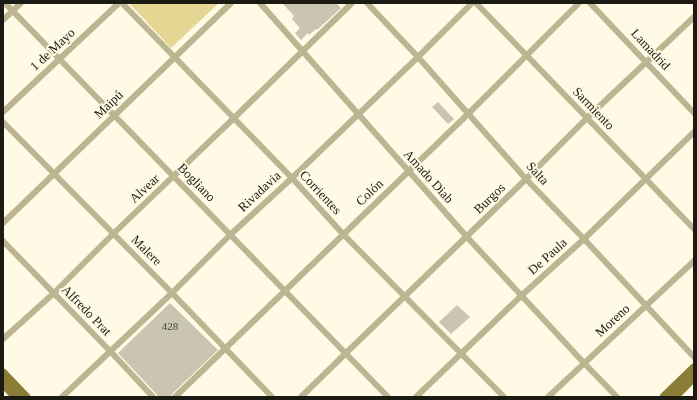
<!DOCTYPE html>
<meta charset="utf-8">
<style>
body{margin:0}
#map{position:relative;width:697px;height:400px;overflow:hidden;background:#fefae5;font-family:"Times New Roman",serif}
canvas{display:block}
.frame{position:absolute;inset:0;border:4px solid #1c1b13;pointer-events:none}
</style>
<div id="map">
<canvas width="697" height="400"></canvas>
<div class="frame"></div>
</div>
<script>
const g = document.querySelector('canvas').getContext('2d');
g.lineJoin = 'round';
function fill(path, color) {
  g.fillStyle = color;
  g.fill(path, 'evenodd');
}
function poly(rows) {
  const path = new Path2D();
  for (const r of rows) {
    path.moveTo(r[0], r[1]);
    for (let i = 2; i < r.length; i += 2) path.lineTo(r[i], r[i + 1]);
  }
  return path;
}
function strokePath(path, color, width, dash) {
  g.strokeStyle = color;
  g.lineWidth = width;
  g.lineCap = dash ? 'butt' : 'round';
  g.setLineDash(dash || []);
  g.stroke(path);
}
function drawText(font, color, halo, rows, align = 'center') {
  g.font = font + ' "Times New Roman",serif';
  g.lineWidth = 4;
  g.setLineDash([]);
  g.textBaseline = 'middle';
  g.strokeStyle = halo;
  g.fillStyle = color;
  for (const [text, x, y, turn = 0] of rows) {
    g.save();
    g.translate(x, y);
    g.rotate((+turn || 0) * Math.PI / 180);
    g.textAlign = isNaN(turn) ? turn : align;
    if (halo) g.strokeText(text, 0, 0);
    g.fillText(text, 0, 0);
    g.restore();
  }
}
const green = poly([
 [129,3,219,3,171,48]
]);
const building = poly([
 [282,3,336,3,341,8,317,30,316,29,309,35,308,33,301,40,295,33,300,28,292,19,294,16],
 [438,102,454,119,448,124,432,107],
 [170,303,218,350,172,394,171,397,159,397,118,353],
 [457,305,470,317,451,334,439,322]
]);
const street = poly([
 [5,3,388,397],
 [122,3,292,178,343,234,504,397],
 [260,3,467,237,584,363,617,397],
 [367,3,418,57,526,179,584,239,694,357],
 [476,3,587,118,694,229],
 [590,3,694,113],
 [3,20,21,3],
 [3,112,119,3],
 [3,122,172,293,272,397],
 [3,223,231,3],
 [3,241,111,352,153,397],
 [3,339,54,293,113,234,234,118,352,3],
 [62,397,172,293,231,234,292,178,418,57,472,3],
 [175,397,468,114,579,3],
 [301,397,345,354,526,179,587,118,694,17],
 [416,397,521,296,584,239,694,132],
 [548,397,694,261]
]);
const primary = poly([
 [3,373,26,397],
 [3,383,16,397],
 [664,397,694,368],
 [674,397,694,377]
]);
const numberNames = [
 ["428",170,327]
];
const streetNames = [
 ["1 de Mayo",53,50,-43],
 ["Lamadrid",650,50,47],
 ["Maipú",109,105,-44],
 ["Sarmiento",593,109,46],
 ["Salta",537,174,47],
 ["Amado Diab",428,177,48],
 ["Bogliano",196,183,46],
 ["Alvear",145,189,-43],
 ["Rivadavia",260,192,-43],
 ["Corrientes",320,193,47],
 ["Colón",370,193,-44],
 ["Burgos",490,199,-44],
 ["Malere",146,251,45],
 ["De Paula",548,257,-42],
 ["Alfredo Prat",86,311,46],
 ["Moreno",613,321,-43]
];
fill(green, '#e5d693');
fill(building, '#c9c5b1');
strokePath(street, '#bdb592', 6);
strokePath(primary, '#8a7b35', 9);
drawText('11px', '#47463a', null, numberNames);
drawText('13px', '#1c1b13', '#fefae5', streetNames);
</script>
